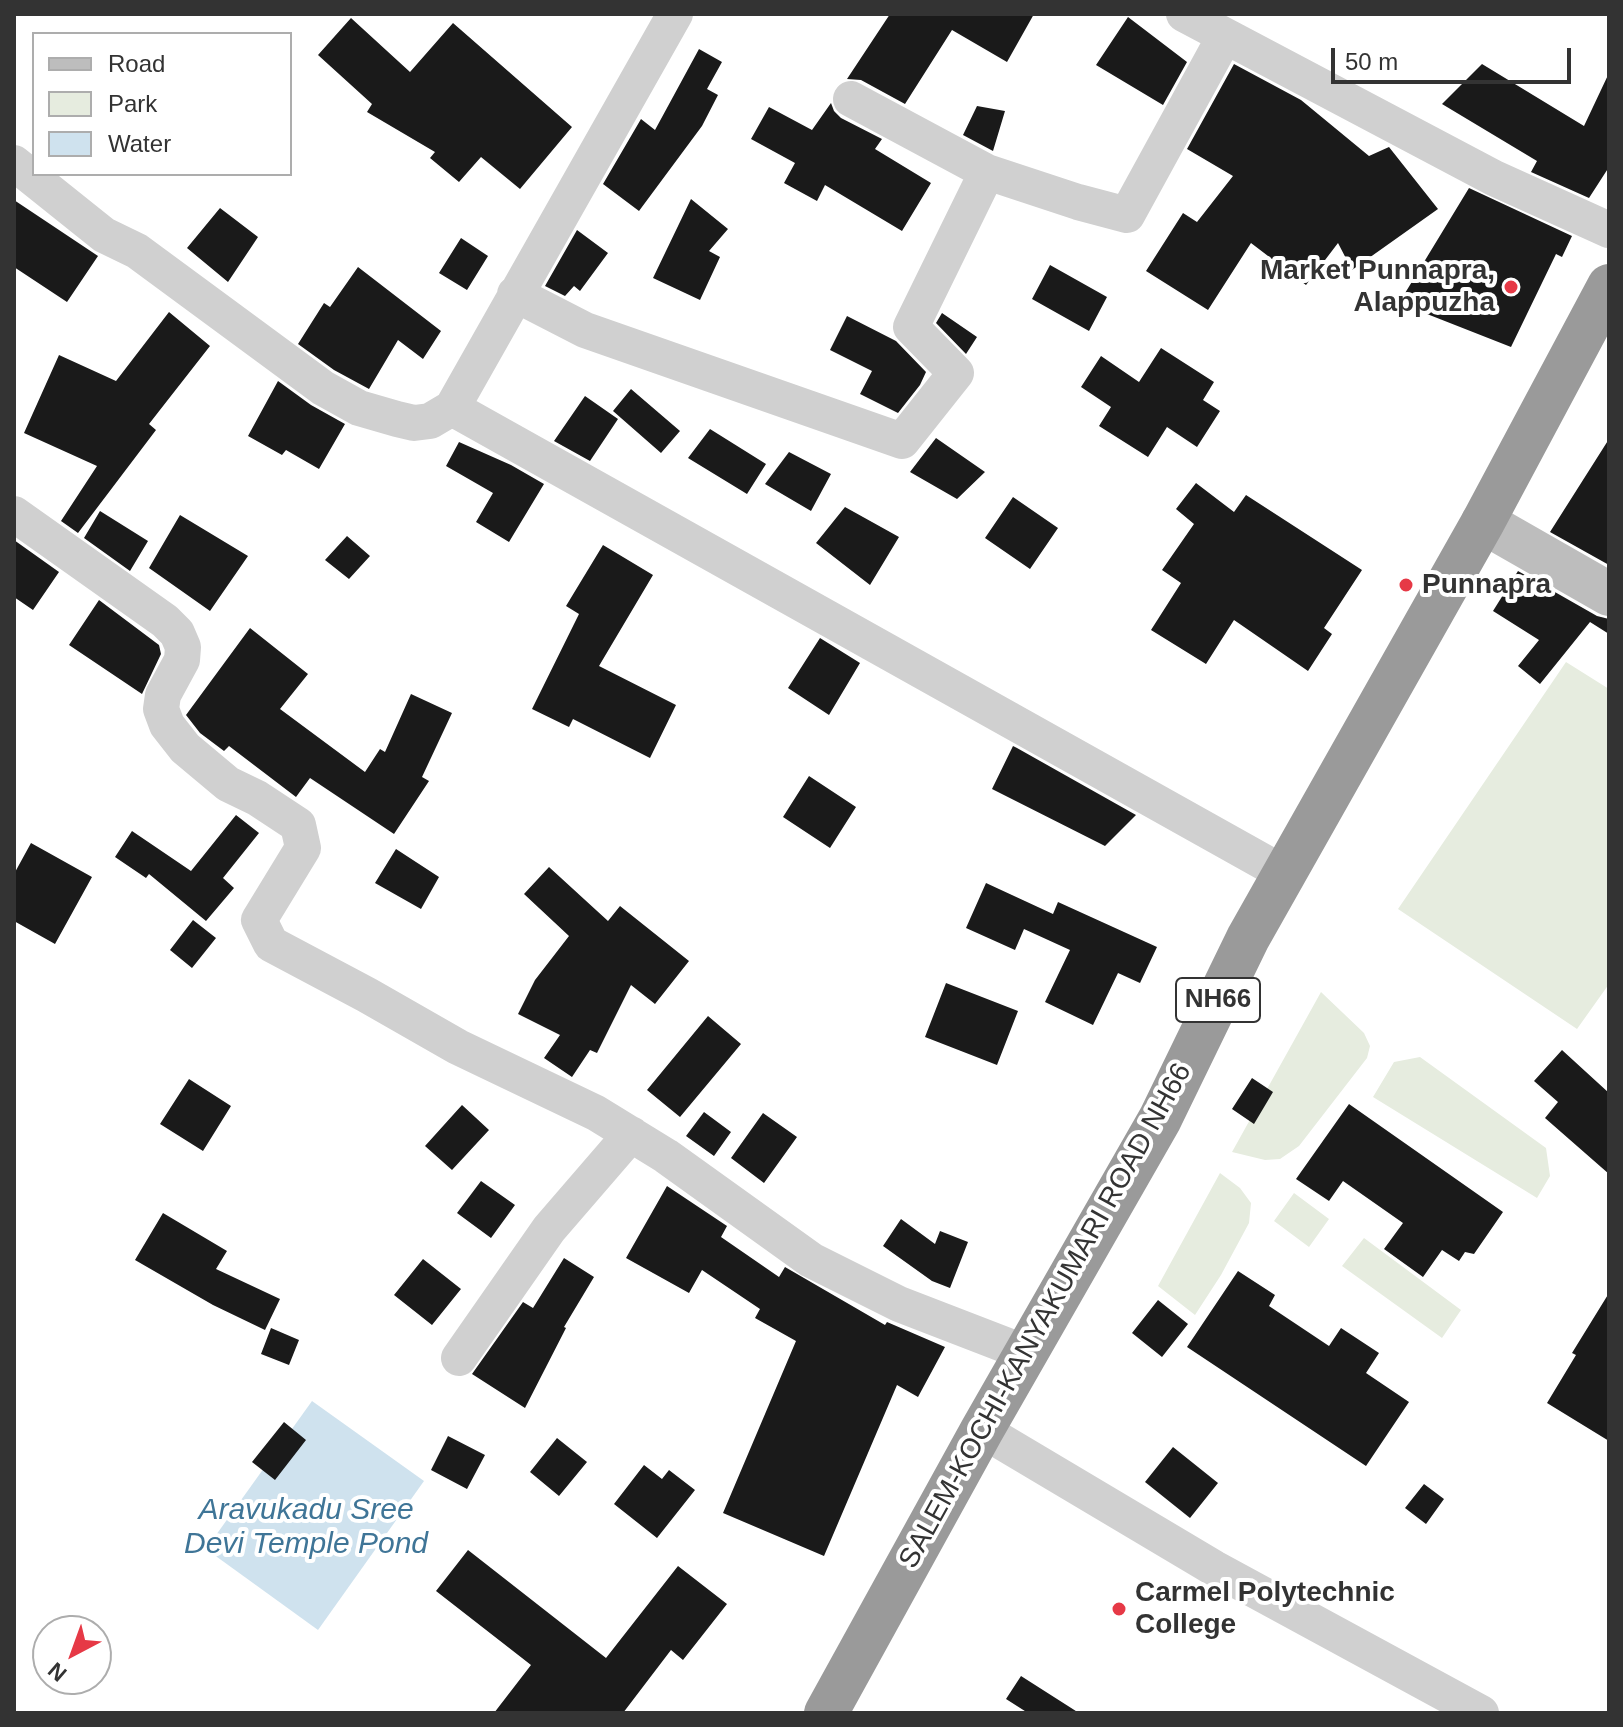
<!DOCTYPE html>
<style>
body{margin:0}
#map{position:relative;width:1623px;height:1727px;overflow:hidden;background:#fff;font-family:Arial,sans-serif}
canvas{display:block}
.frame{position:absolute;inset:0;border:16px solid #333;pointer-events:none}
.legend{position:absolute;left:32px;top:32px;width:260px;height:144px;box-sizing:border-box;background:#fff;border:2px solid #adadad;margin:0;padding:10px 14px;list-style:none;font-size:24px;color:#333}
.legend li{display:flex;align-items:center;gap:16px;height:40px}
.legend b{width:40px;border:2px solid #adadad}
.north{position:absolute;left:32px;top:1615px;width:80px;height:80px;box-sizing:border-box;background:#fff;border:2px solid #adadad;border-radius:50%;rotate:221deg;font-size:22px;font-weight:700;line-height:32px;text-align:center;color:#333}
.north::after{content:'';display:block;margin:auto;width:28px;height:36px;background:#e63946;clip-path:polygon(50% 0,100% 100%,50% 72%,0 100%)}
.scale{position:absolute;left:1331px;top:48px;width:240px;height:36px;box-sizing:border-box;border:4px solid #333;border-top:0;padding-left:10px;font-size:24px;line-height:28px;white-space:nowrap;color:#333;-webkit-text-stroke:6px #fff;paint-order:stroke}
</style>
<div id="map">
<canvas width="1623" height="1727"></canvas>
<div class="frame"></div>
<ul class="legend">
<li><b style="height:10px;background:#bdbdbd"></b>Road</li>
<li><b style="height:22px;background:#e6ecdf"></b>Park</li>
<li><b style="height:22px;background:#cfe2ee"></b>Water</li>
</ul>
<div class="north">N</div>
<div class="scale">50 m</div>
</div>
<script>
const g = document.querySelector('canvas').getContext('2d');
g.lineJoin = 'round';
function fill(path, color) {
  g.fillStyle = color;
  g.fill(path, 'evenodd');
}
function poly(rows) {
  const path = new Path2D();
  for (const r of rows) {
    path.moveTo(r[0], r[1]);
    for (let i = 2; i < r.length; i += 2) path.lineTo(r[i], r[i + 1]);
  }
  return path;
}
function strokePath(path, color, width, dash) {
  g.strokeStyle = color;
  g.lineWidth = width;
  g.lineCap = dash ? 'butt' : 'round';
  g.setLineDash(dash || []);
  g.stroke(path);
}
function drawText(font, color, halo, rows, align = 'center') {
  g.font = font + ' Arial,sans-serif';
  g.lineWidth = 8;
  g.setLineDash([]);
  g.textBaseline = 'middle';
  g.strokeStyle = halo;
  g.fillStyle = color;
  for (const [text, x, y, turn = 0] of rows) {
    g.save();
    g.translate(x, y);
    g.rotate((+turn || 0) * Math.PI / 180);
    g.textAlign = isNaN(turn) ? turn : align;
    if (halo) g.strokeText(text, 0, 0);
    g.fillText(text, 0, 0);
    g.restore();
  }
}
const green = poly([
 [1566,662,1609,689,1609,984,1577,1029,1398,909],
 [1321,992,1364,1033,1370,1046,1367,1058,1299,1146,1280,1159,1265,1160,1232,1152],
 [1420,1057,1546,1148,1550,1176,1537,1198,1373,1097,1394,1062],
 [1220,1173,1240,1188,1251,1203,1249,1223,1221,1275,1195,1315,1158,1286],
 [1294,1193,1329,1219,1309,1247,1274,1221],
 [1364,1238,1461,1310,1442,1338,1342,1266]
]);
const water = poly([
 [312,1401,424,1481,318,1630,206,1549]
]);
const building = poly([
 [890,14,1034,14,1007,62,952,30,905,104,861,80,847,79],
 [1128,17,1187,62,1163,105,1096,65],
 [351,18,410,72,453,23,572,127,520,189,481,157,459,182,430,158,435,152,367,112,372,104,318,55],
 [699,49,722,62,707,89,718,95,702,126,639,211,603,184,641,119,655,130],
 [1234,64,1301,100,1369,156,1389,147,1438,209,1352,270,1338,243,1306,285,1251,243,1208,310,1146,271,1183,213,1197,222,1233,176,1187,149],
 [1482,64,1584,126,1609,73,1609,167,1589,198,1531,172,1537,161,1442,104],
 [831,103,834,111,841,118,882,139,875,149,931,183,902,231,825,185,817,201,784,183,795,163,751,139,769,107,812,130],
 [977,106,1005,111,993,151,963,135],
 [1469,188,1572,236,1562,257,1556,254,1511,347,1399,303],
 [691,199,728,229,709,251,720,257,700,300,653,278],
 [14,200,98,256,67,302,14,267],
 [220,208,258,237,228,282,187,248],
 [577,230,608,253,580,291,574,286,565,296,545,286],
 [461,238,488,256,467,290,439,273],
 [1050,265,1107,297,1089,331,1032,299],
 [358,267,441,331,423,359,398,340,369,389,334,370,298,344,324,303,330,307],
 [169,312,210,346,149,424,156,430,78,533,61,521,97,466,24,433,59,355,116,381],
 [942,313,977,337,966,354,936,323],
 [847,316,896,341,926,372,920,385,898,413,860,394,872,371,830,350],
 [1161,348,1214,382,1203,400,1220,411,1197,447,1167,427,1148,457,1099,426,1111,407,1081,387,1101,356,1139,382],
 [278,381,311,405,345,424,319,469,286,450,282,455,248,436],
 [631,389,680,431,661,453,613,411],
 [585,396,618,419,590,461,554,441],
 [710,429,766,464,747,494,688,458],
 [936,438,985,472,957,499,910,472],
 [1609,439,1609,565,1550,532],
 [459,442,511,465,544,484,509,542,476,522,493,493,446,466],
 [789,452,831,474,811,511,765,484],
 [1196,483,1234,512,1246,495,1362,570,1324,628,1332,634,1308,671,1234,620,1206,664,1151,630,1181,583,1162,570,1194,524,1176,509],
 [1013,497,1058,528,1030,569,985,538],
 [845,507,899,537,870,585,816,543],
 [100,511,148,541,130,571,84,538],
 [180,515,248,556,210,611,149,568],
 [347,536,370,556,349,579,325,560],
 [14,540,59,572,33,610,14,597],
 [603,545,653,575,599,666,676,705,650,758,573,719,569,727,532,709,579,614,566,606],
 [1518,571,1597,616,1609,619,1609,634,1590,622,1540,684,1518,666,1539,640,1493,611],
 [99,600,159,645,161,654,142,694,69,645],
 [250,628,308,674,280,709,365,772,380,749,385,752,411,694,452,713,422,777,429,781,394,834,310,778,296,797,229,746,224,751,200,733,186,715],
 [820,638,860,663,829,715,788,688],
 [1013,746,1017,748,1136,815,1105,846,992,789],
 [809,776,856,807,830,848,783,817],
 [236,815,259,833,223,878,234,888,206,921,149,874,146,878,115,857,132,831,191,871],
 [31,843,92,877,55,944,14,921,14,874],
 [396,849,439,877,421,909,375,883],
 [549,867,608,921,620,906,689,961,655,1004,631,985,597,1053,590,1050,572,1077,544,1058,560,1035,518,1014,535,980,569,936,524,894],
 [986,883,1053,914,1058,902,1157,947,1140,983,1118,973,1093,1025,1045,1002,1070,950,1024,929,1015,950,966,928],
 [193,920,216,938,192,968,170,950],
 [946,983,1018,1011,997,1065,925,1037],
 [708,1016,741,1044,680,1117,647,1090],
 [1562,1050,1609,1093,1609,1174,1545,1118,1558,1102,1534,1081],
 [1252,1078,1273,1092,1254,1124,1232,1109],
 [189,1079,231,1106,203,1151,160,1124],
 [1349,1104,1503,1212,1474,1254,1465,1252,1459,1261,1442,1250,1423,1277,1384,1249,1403,1223,1343,1181,1329,1201,1296,1179],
 [462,1105,489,1130,452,1170,425,1146],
 [704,1112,731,1132,714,1156,686,1136],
 [763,1113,797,1137,764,1183,731,1158],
 [481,1181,515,1205,491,1238,457,1213],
 [667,1186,727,1226,721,1237,779,1277,785,1267,885,1325,887,1322,945,1347,918,1397,897,1385,824,1556,723,1513,796,1341,755,1318,760,1309,702,1270,689,1293,626,1258],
 [163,1213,227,1251,216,1269,280,1299,265,1330,213,1305,135,1260],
 [901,1219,935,1244,940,1231,968,1242,950,1288,932,1281,883,1246],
 [564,1258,594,1277,564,1327,566,1328,525,1408,472,1374,523,1302,533,1308],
 [423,1259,461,1289,432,1325,394,1295],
 [1238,1271,1275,1295,1269,1306,1329,1346,1341,1328,1379,1353,1366,1373,1409,1402,1366,1466,1187,1347],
 [1609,1293,1609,1441,1547,1403,1576,1355,1572,1353],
 [1158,1300,1188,1324,1162,1357,1132,1333],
 [271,1328,299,1340,289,1365,261,1354],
 [284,1422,306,1440,275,1480,252,1462],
 [448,1436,485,1455,467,1489,431,1470],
 [557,1438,587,1462,559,1496,530,1472],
 [1173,1447,1218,1483,1190,1518,1145,1482],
 [644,1465,662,1479,669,1470,695,1490,657,1538,614,1504],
 [1424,1484,1444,1499,1426,1524,1405,1508],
 [468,1550,606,1658,678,1566,727,1604,683,1660,671,1650,623,1713,494,1713,531,1665,436,1591],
 [1021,1676,1079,1713,1028,1713,1006,1699]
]);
const street = poly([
 [1184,14,1494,178,1609,230],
 [851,99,987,172],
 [14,163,104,235,137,251,323,388,359,408,397,419,414,423,430,421,452,408,675,14],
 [515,294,585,330,902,441,956,373,911,327,987,172,1078,202,1127,215,1225,36],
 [452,408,1285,874],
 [14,514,165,621,177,633,183,647,182,660,163,695,161,709,167,725,185,748,228,784,257,798,298,825,303,848,259,920,271,944,367,995,458,1047,596,1113,666,1156,811,1260,899,1304,1026,1353],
 [459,1358,549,1229,631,1134],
 [982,1430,1214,1568,1481,1713]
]);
const secondary = poly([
 [1483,522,1609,594]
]);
const highway = poly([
 [826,1713,982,1430,1160,1119,1248,938,1483,522,1609,286]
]);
const markers = [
 [1511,287,8,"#e63946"],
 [1406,585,8,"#e63946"],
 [1119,1609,8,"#e63946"]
];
const shields = [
 [1218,1000,84]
];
const shieldNames = [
 ["NH66",1218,1000]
];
const poiNames = [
 ["Market Punnapra,",1495,271,"right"],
 ["Alappuzha",1495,303,"right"],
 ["Punnapra",1422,585],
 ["Carmel Polytechnic",1135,1593],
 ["College",1135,1625]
];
const streetNames = [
 ["SALEM-KOCHI-KANYAKUMARI ROAD NH66",1046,1316,-61]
];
const waterNames = [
 ["Aravukadu Sree",306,1511],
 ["Devi Temple Pond",306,1545]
];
fill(green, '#e6ecdf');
fill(water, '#cfe2ee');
fill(building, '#1a1a1a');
strokePath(street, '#d0d0d0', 36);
strokePath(secondary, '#bdbdbd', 44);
strokePath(highway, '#9a9a9a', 44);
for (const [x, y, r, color] of markers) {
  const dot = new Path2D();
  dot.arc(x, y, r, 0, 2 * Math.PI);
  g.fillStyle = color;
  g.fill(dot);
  strokePath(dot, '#fff', 3);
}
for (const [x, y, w] of shields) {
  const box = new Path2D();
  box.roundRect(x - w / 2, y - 22, w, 44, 6);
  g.fillStyle = '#fff';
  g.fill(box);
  strokePath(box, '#333', 2);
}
drawText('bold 26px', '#333', null, shieldNames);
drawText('bold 28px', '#333', '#fff', poiNames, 'left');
drawText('28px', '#333', '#fff', streetNames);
drawText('italic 30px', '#3f7597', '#fff', waterNames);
</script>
